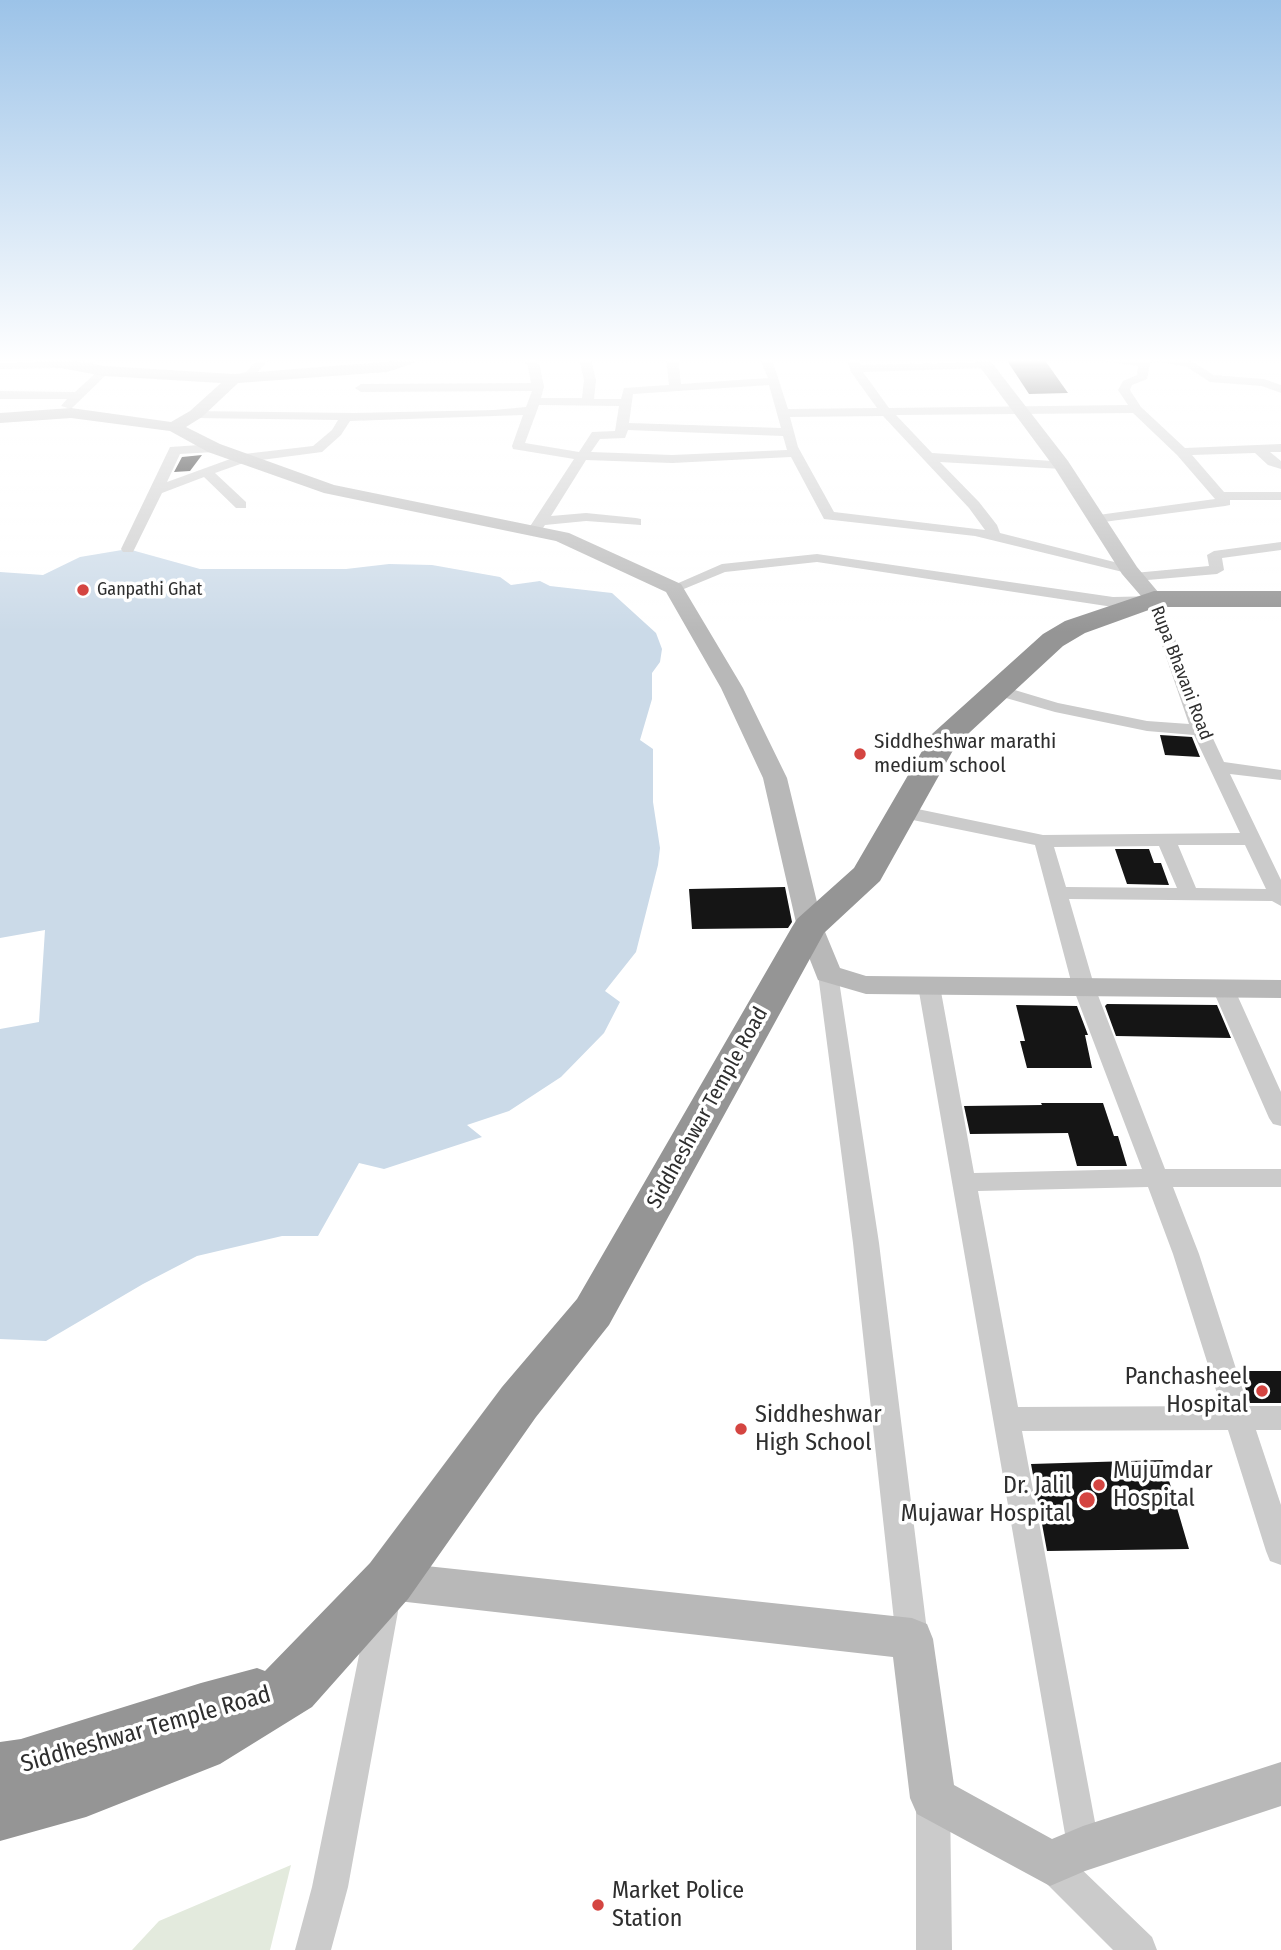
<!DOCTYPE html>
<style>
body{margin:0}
canvas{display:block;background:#fff}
</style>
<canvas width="1281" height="1950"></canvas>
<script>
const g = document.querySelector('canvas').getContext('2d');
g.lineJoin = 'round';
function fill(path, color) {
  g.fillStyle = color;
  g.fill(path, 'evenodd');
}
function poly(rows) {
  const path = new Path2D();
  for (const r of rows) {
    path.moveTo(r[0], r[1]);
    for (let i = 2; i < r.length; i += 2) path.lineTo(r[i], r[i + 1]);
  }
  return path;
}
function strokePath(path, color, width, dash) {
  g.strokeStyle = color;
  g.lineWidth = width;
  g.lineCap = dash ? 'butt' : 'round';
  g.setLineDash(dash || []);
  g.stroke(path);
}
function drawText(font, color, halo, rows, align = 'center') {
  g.font = font + ' "Fira Sans Condensed",sans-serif';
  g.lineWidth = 7;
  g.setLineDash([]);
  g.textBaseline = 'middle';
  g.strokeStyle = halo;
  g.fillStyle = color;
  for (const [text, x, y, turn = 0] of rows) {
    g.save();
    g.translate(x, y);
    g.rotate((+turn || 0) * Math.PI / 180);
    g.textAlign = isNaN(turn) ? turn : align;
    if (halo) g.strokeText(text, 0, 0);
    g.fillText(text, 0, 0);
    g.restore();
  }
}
const green = poly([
 [291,1865,270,1950,132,1950,159,1921]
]);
const water = poly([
 [128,549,200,569,346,569,389,564,432,565,500,577,511,585,540,581,550,586,612,593,656,633,662,649,660,662,652,673,652,699,640,740,653,749,653,802,660,848,658,865,636,952,605,991,620,1002,604,1033,561,1077,509,1111,467,1125,482,1137,384,1169,359,1163,318,1236,282,1236,197,1256,143,1284,46,1341,0,1339,0,1029,39,1022,45,930,0,938,0,572,43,575,80,557]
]);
const building = poly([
 [1006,359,1044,359,1068,393,1029,394],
 [202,455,190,471,174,472,182,457],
 [1160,735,1192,737,1200,757,1165,755],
 [1115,849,1149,849,1154,863,1161,863,1169,885,1127,884],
 [785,887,792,922,788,928,692,929,689,889],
 [1107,1004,1217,1005,1231,1038,1116,1036,1105,1006],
 [1016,1005,1077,1006,1088,1035,1085,1035,1092,1068,1027,1068,1020,1041,1025,1041],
 [1041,1103,1103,1103,1114,1136,1118,1136,1127,1166,1077,1166,1068,1133,970,1134,964,1106,1042,1105],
 [1240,1371,1281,1371,1281,1403,1250,1403],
 [1163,1460,1189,1549,1047,1551,1031,1464]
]);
const street = poly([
 [85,359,97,359,89,370,85,371,79,368,85,359],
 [258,359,270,359,254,376,230,381,230,377,246,372,258,359],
 [523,359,535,359,540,367,544,387,541,398,582,398,584,380,579,359,591,359,596,380,594,399,621,399,624,388,669,385,666,359,678,359,681,384,768,378,760,359,772,359,788,409,877,408,851,372,847,359,859,359,861,365,985,362,991,365,985,368,863,372,889,408,1128,405,1118,390,1123,381,1137,375,1138,366,1108,362,1102,359,1179,359,1194,362,1213,375,1264,379,1281,385,1281,393,1262,386,1210,382,1187,367,1154,361,1150,364,1147,379,1132,385,1130,390,1141,407,1185,448,1281,444,1281,452,1270,452,1281,461,1281,469,1268,465,1255,453,1192,455,1224,492,1281,492,1281,500,1230,500,1230,505,1225,506,1096,523,1091,522,1091,516,1215,499,1177,455,1133,413,896,415,932,453,1067,462,1069,465,1062,469,940,462,979,502,997,525,1000,533,1134,567,1136,570,1134,573,1209,566,1207,555,1214,551,1281,542,1281,550,1222,558,1224,570,1217,574,1136,581,1131,580,1129,577,1131,574,975,536,824,519,791,457,672,463,586,460,551,516,586,513,636,518,641,519,641,525,586,521,545,525,539,534,534,535,527,531,574,459,513,449,512,446,523,415,350,421,341,435,322,452,246,462,215,473,246,502,246,508,236,508,204,477,162,493,133,552,123,552,121,549,170,447,214,444,220,448,214,452,180,454,167,482,244,454,313,446,332,430,338,420,196,418,190,414,192,411,354,413,494,410,526,407,532,391,361,392,355,388,361,384,531,383,528,367,523,359],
 [769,385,781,428,629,423,633,394,769,385],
 [539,405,619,406,615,431,592,432,579,452,525,443,539,405],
 [883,416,969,508,985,530,834,512,798,447,790,417,883,416],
 [628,430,783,436,787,450,672,455,591,452,600,439,625,438,628,430],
 [0,363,60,362,66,365,60,368,0,369,0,363],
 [100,369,110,371,71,409,61,406,67,399,0,399,0,391,75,392,100,369],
 [817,554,1113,597,1159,596,1209,730,1224,762,1281,770,1281,780,1230,774,1281,880,1281,906,1272,901,1069,899,1094,985,1165,1169,1281,1169,1281,1187,1173,1187,1199,1254,1248,1406,1281,1406,1281,1430,1256,1430,1281,1505,1281,1565,1270,1561,1266,1551,1228,1430,1022,1431,1100,1849,1095,1861,1083,1866,1075,1863,1152,1937,1157,1950,1113,1950,1038,1875,1033,1863,1038,1851,1050,1846,1069,1857,918,986,922,981,936,981,940,986,974,1173,1142,1169,1072,985,1035,845,903,818,894,812,903,806,1043,835,1240,833,1194,735,1147,731,1055,712,992,694,990,690,998,685,1058,703,1147,721,1189,724,1148,604,1113,607,817,562,725,572,679,591,669,591,667,588,722,564,817,554],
 [1178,845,1245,845,1266,889,1196,888,1178,845],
 [1159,846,1177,888,1066,887,1054,847,1159,846],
 [1148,1187,1173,1254,1221,1406,1018,1407,978,1191,1148,1187],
 [828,967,835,969,838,974,879,1243,928,1639,923,1650,912,1654,901,1650,896,1639,853,1243,818,974,821,969,828,967],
 [1223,981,1230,983,1234,988,1281,1092,1281,1126,1273,1124,1269,1118,1212,988,1216,983,1223,981],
 [384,1591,395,1595,399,1606,348,1887,331,1950,295,1950,312,1887,369,1606,373,1595,384,1591],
 [933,1781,945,1786,950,1798,952,1950,916,1950,916,1798,921,1786,933,1781]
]);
const secondary = poly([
 [30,359,62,359,104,366,234,374,419,359,417,362,387,372,238,383,202,417,186,427,220,444,334,485,569,533,681,584,743,688,787,778,823,927,840,968,866,976,1281,980,1281,998,866,994,818,980,797,927,763,778,721,688,666,592,556,541,324,493,208,452,170,431,71,418,0,423,0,413,71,408,171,422,190,411,221,383,104,376,38,364,30,359],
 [974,359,989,359,1068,461,1137,567,1164,599,1161,603,1147,603,1122,574,1054,467,974,359],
 [389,1562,912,1618,927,1624,933,1639,954,1785,1052,1839,1083,1826,1281,1762,1281,1806,1085,1871,1050,1886,917,1814,910,1798,893,1657,389,1600,375,1595,369,1581,375,1567,389,1562]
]);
const highway = poly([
 [1154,591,1281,591,1281,607,1157,607,1085,633,1063,646,956,745,880,881,824,933,609,1325,536,1417,408,1599,312,1707,220,1764,86,1817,0,1841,0,1742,21,1739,201,1683,257,1668,265,1671,370,1563,502,1387,577,1299,792,927,797,919,854,868,932,734,1043,634,1065,621,1154,591]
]);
const markers = [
 [83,590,7,"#d44541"],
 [860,754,7,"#d44541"],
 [1262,1391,7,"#d44541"],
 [741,1429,7,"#d44541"],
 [1099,1485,7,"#d44541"],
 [1087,1500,9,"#d44541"],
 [598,1905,7,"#d44541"]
];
const farPoinames = [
 ["Ganpathi Ghat",97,590]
];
const farStreetnames = [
 ["Rupa Bhavani Road",1181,673,69]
];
const poiNames = [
 ["Siddheshwar marathi",874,742],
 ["medium school",874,766]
];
const streetNames = [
 ["Siddheshwar Temple Road",708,1108,-61]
];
const nearPoinames = [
 ["Panchasheel",1248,1377,"right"],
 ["Hospital",1248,1405,"right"],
 ["Siddheshwar",755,1415],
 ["High School",755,1443],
 ["Mujumdar",1113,1471],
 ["Hospital",1113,1499],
 ["Dr. Jalil",1071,1486,"right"],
 ["Mujawar Hospital",1071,1514,"right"],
 ["Market Police",612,1891],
 ["Station",612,1919]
];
const nearStreetnames = [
 ["Siddheshwar Temple Road",146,1730,-16]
];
fill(green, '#e3eadd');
fill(water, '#cbdae8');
fill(building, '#151515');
fill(street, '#cbcbcb');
fill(secondary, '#b8b8b8');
fill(highway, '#959595');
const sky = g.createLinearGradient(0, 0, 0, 632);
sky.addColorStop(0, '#9cc3e8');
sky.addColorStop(0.57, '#fff');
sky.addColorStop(1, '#ffffff00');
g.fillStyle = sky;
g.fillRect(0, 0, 1281, 632);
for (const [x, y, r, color] of markers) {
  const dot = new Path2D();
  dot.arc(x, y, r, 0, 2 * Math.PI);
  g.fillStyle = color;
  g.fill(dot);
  strokePath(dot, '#fff', 2.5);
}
drawText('18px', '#2e2e2e', '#fff', farPoinames, 'left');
drawText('18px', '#2e2e2e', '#fff', farStreetnames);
drawText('21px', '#2e2e2e', '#fff', poiNames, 'left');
drawText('21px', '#2e2e2e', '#fff', streetNames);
drawText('24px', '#2e2e2e', '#fff', nearPoinames, 'left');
drawText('24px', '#2e2e2e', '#fff', nearStreetnames);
</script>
